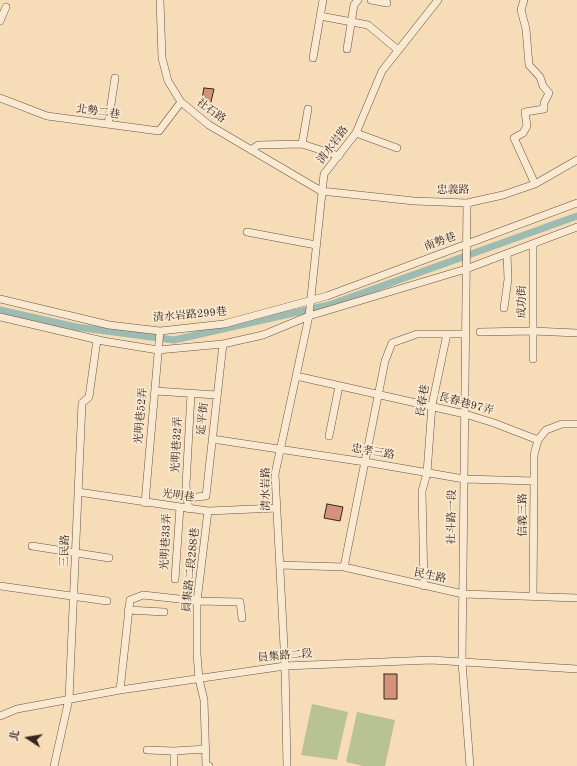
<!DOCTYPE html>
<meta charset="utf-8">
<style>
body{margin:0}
#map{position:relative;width:577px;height:766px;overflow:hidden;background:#f6ddb8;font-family:"Old Standard TT","Noto Serif TC",serif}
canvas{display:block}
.north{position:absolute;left:8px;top:718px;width:40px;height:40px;-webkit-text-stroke:3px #f9e9d1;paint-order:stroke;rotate:282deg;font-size:11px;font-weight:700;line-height:16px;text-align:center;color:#37251e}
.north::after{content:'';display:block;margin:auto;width:14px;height:18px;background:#37251e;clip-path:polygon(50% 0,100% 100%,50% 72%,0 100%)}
</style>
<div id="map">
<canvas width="577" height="766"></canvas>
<div class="north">北</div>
</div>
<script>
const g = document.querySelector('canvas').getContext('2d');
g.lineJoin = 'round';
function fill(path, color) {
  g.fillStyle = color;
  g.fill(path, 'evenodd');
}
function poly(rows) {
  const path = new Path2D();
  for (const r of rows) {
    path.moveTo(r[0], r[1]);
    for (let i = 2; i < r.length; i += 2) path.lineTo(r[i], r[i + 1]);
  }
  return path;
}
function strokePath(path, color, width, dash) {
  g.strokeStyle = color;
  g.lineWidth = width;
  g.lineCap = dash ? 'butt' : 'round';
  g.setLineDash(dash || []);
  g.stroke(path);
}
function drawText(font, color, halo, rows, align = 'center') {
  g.font = font + ' "Old Standard TT","Noto Serif TC",serif';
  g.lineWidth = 3.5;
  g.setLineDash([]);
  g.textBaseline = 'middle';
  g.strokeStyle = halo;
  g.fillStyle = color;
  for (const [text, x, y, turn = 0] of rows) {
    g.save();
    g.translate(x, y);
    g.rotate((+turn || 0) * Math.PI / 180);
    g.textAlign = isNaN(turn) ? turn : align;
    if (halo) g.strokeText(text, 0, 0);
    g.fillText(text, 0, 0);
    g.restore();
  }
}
const green = poly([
 [312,704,348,712,337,760,301,755],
 [357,712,395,720,385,766,363,766,346,762]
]);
const canal = poly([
 [0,310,76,327,174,340,329,305,577,216]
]);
const building = poly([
 [204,88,214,89,210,106,201,104,204,88],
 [327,504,343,507,340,521,324,518,327,504],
 [384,674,397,674,397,699,384,699,384,674]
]);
const minor = poly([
 [160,0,162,58,168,81,181,102,209,125,321,191,414,201,467,203,503,195,535,184,577,160],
 [371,0,387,3],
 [524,0,521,10,526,29,529,65,540,77,543,86,549,93,544,103,544,109,525,112,527,126,523,133,514,138,535,184],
 [320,16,368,25,398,50],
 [0,21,6,7],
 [347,49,354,5,358,0],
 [313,58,323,0],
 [0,98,47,116,159,131,181,102],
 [108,124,115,78],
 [356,133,397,148],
 [302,144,308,109],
 [251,150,258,145,302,144,339,156],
 [467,203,462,662,470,766],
 [247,232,316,245],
 [533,244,533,359],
 [0,299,109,325,160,331,224,324,327,296,577,203],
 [504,308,508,279,507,254],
 [0,317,103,341,158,350,223,344,263,335,309,316,466,269,577,227],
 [480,332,533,331,577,333],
 [296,376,465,414,494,423,538,440],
 [155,391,217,395],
 [329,436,339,386],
 [212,439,365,462,464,479,534,481,533,596],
 [534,481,534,455,538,440,546,430,562,424,577,424],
 [78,492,208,511,277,508],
 [187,498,186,485,191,394],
 [145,503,160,331],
 [189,509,187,498,206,496,223,344],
 [208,511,197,601,197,654,199,679,204,700,206,765,209,766],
 [32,546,109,558],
 [280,565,344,567,463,594,577,598],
 [344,567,385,361,392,343,417,334,465,334],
 [175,579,180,507],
 [0,586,107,601],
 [424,586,422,491,427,473,432,405,447,334],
 [128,610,164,612],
 [120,690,130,600,143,595,197,601,240,602,242,618],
 [0,716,17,709,120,690,285,666,431,660,577,669],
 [147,750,174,751,174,766],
 [174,751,206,749],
 [54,766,69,699,82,403,89,397,97,340],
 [287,766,285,666,275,474,309,316,324,174,356,133,382,71,438,0]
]);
const streetNames = [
 ["社石路",211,111,36],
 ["北勢二巷",98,112,8],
 ["清水岩路",333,145,-53],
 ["忠義路",453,190],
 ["南勢巷",440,242,-20],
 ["成功街",522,302,-90],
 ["清水岩路299巷",190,315,-5],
 ["長春巷",423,401,-81],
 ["長春巷97弄",466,404,15],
 ["光明巷52弄",141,416,-85],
 ["延平街",203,419,-84],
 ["光明巷32弄",177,445,-87],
 ["忠孝三路",373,452,10],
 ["清水岩路",266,489,-90],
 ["光明巷",178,496,8],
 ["信義三路",523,515,-90],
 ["社斗路一段",452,517,-89],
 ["光明巷33弄",166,542,-87],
 ["三民路",65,551,-88],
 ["員集路二段288巷",191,570,-84],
 ["民生路",430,576,12],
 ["員集路二段",285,656,-5]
];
fill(green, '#b8c292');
strokePath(canal, '#9dbbb1', 7);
fill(building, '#d4927c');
strokePath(building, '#37251e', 1);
strokePath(minor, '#675344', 8);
strokePath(minor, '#f9e9d1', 7);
drawText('11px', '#37251e', '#f9e9d1', streetNames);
</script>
